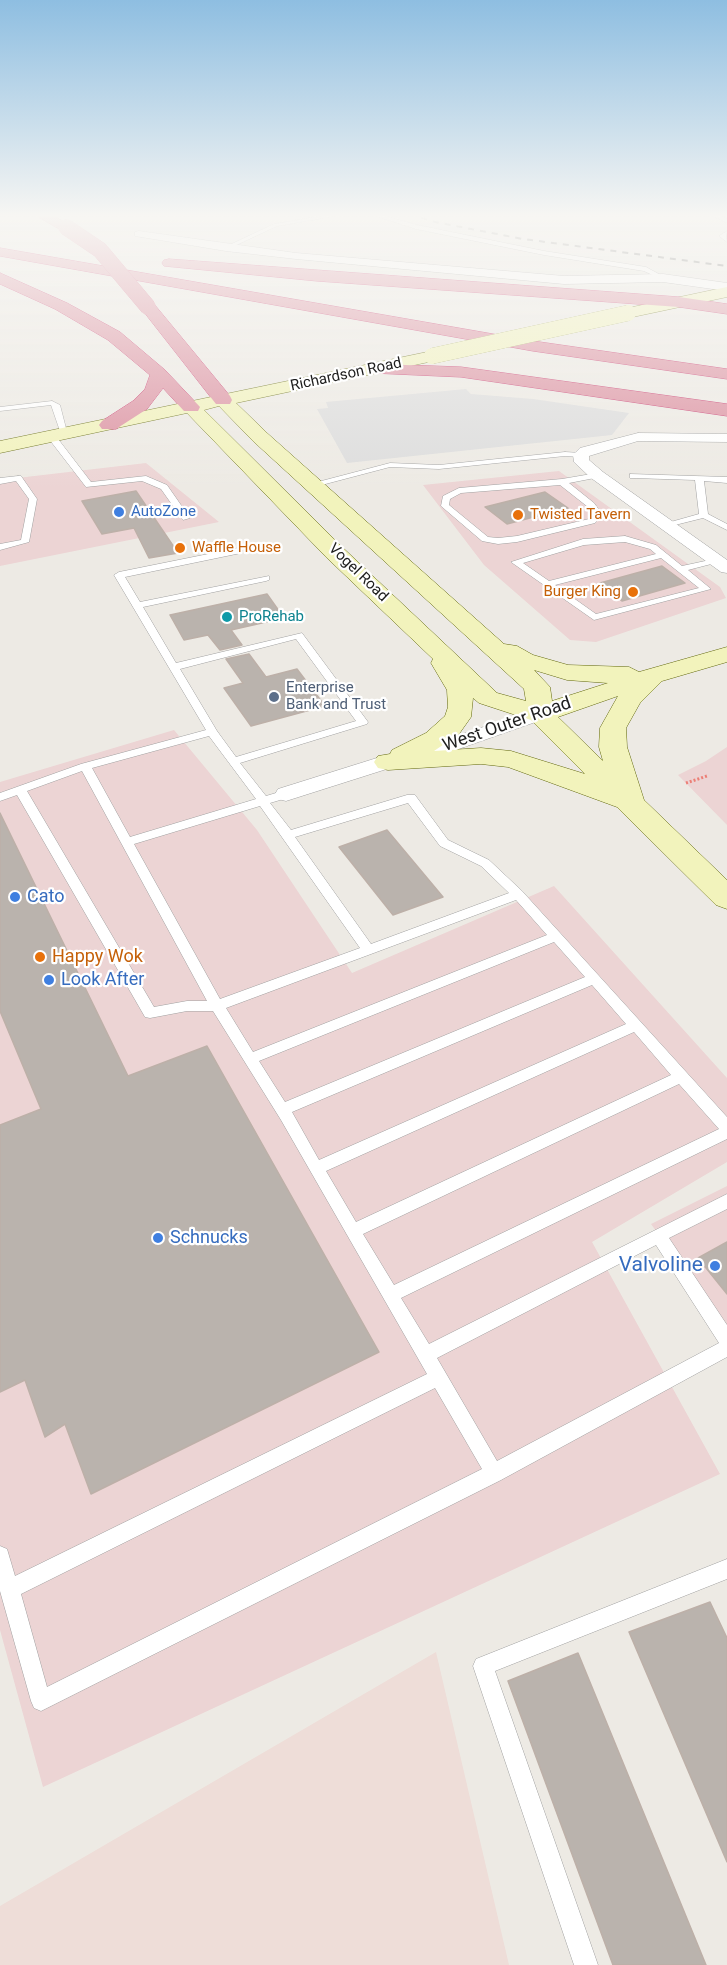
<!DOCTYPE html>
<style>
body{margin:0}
canvas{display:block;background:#edeae4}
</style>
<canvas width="727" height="1965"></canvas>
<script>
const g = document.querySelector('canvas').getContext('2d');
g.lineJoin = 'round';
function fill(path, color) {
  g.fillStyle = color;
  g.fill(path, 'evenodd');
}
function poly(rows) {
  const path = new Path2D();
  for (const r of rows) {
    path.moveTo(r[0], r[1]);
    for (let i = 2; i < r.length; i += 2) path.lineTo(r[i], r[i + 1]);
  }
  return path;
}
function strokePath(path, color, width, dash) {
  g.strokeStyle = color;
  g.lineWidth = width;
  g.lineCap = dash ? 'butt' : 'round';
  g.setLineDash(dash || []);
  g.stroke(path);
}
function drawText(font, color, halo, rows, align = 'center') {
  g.font = font + ' Roboto,sans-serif';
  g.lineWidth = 4.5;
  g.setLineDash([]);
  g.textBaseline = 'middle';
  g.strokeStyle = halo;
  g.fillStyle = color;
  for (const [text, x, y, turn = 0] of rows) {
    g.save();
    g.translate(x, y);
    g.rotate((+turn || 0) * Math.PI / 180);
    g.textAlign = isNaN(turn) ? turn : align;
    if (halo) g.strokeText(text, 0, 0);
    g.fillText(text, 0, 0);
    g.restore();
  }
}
const commercial = poly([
 [146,463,219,522,0,566,0,480],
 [559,471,720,587,726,598,596,642,570,640,484,565,423,485],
 [174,730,257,830,352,973,554,886,727,1078,727,1162,592,1242,720,1474,43,1787,0,1630,0,782],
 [727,747,727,825,678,775,706,761],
 [727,1186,727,1330,651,1224]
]);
const military = poly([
 [436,1652,509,1965,0,1965,0,1906]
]);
const parking = poly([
 [466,389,471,394,533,399,629,413,612,435,347,463,317,409,328,408,326,402]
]);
const building = poly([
 [136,491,178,553,149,558,134,528,102,534,82,501,136,491],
 [545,492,568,508,507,524,485,507,545,492],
 [662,566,685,583,622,601,600,583,662,566],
 [267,594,284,618,231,630,242,645,220,650,208,635,184,640,170,615,267,594],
 [249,654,266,677,297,669,325,706,251,726,224,688,243,683,226,659,249,654],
 [0,813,128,1076,207,1046,379,1352,91,1494,65,1424,45,1437,25,1380,0,1392,0,1125,41,1109,0,1011,0,813],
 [387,830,443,897,393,915,339,847,387,830],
 [727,1242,727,1294,698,1258,727,1242],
 [710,1602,727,1638,727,1862,629,1632,710,1602],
 [578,1653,706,1965,613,1965,508,1681,578,1653]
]);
const path = poly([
 [686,783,707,776]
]);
const lane = poly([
 [333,214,348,214,277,226,228,249,223,248,274,224,333,214],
 [369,214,379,214,417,225,544,251,646,267,666,278,661,279,644,271,544,255,416,229,369,214],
 [709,214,717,214,727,219,727,223,709,214],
 [727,231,726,236,727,242,719,236,727,231],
 [52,401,60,405,68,436,61,434,51,405,0,411,0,407,52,401],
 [49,435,55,435,91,482,146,476,167,485,190,518,183,520,161,489,142,481,86,487,49,439,49,435],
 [565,452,581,453,585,455,581,457,565,456,439,469,390,467,314,487,310,484,390,463,439,465,565,452],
 [597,473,601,475,600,477,569,483,594,503,602,514,595,523,517,542,498,544,482,541,441,506,443,496,459,488,562,479,597,473],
 [560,485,588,507,593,514,589,519,517,536,498,538,488,537,449,505,450,499,461,493,560,485],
 [630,474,727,477,727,483,704,481,708,514,727,524,727,530,703,518,667,527,667,523,699,514,695,480,633,478,630,478,630,474],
 [18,476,21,476,37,499,29,542,0,550,0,544,21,540,29,499,16,481,0,484,0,478,18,476],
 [625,536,656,545,682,566,719,558,719,562,688,570,711,589,594,620,511,562,583,539,625,536],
 [625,542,650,549,656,554,549,581,523,563,584,545,625,542],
 [661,558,699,588,596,614,555,585,661,558],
 [238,548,243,551,241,553,125,577,140,602,269,576,269,580,266,581,143,607,176,663,302,633,368,722,367,724,240,763,266,796,286,790,290,791,292,794,290,797,270,803,291,830,407,795,415,795,448,840,489,860,522,891,727,1117,727,1139,401,1298,429,1344,727,1194,727,1209,669,1238,727,1325,727,1357,501,1480,41,1711,34,1708,31,1701,0,1591,0,1546,7,1549,15,1576,427,1374,281,1120,213,1011,187,1011,150,1018,145,1017,17,795,0,801,0,793,81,764,206,730,114,575,119,572,238,548],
 [296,639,356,721,236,757,217,731,180,669,296,639],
 [209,736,256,799,130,837,92,768,209,736],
 [82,771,207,1001,187,1001,154,1007,27,791,82,771],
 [408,803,440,846,481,866,509,893,371,944,295,837,408,803],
 [260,806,360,948,220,999,134,844,260,806],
 [516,900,547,935,253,1052,226,1008,516,900],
 [554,942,585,977,285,1102,259,1061,554,942],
 [592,985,626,1024,319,1160,292,1112,592,985],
 [634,1032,671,1075,356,1222,326,1171,634,1032],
 [679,1084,719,1129,394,1285,363,1234,679,1084],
 [656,1245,719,1343,497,1461,437,1358,656,1245],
 [435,1388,482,1469,47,1687,21,1594,435,1388],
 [727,1559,727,1579,495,1671,598,1965,574,1965,473,1666,476,1659,727,1559]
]);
const street = poly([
 [139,231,296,253,564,276,663,274,727,283,727,291,663,282,564,284,296,259,226,251,135,236,135,232,139,231],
 [638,433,727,434,727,442,638,441,589,456,589,460,603,472,727,560,727,573,721,572,591,478,574,462,573,455,580,448,638,433],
 [540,708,547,710,550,714,547,718,427,760,393,767,286,801,278,799,275,794,278,789,380,757,415,750,540,708]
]);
const secondary = poly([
 [727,287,727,297,628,318,620,313,628,308,727,287],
 [432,351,438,352,441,356,438,360,236,403,267,433,504,644,517,646,533,655,568,665,629,667,639,672,727,647,727,662,662,681,640,703,626,728,627,747,644,800,727,880,727,909,716,905,617,807,508,767,481,764,388,770,378,768,374,762,378,756,390,754,392,750,426,733,445,716,448,707,447,690,431,663,433,659,326,557,187,413,0,453,0,441,432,351],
 [219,406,253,441,524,689,526,701,497,693,342,547,204,410,219,406],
 [534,670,567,680,608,683,552,701,550,687,534,670],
 [618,696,600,728,599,747,603,761,558,717,618,696],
 [473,698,479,703,531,720,585,774,511,751,481,748,434,751,459,734,471,717,473,698]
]);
const highway = poly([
 [33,214,51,214,73,227,71,230,61,230,33,214],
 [0,248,533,341,727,369,727,379,533,351,0,256,0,248],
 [169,259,679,297,727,304,727,314,679,307,317,281,164,266,162,263,164,260,169,259],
 [0,273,67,303,120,332,165,370,200,407,198,411,184,411,163,388,147,409,116,429,102,429,99,425,102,421,133,401,145,389,150,375,108,340,55,309,0,284,0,273],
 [148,302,154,304,230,396,232,400,230,404,216,404,140,307,148,302],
 [378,364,461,367,727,404,727,416,461,377,372,373,369,369,372,365,378,364]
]);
const rail = poly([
 [410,214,435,222,523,239,727,266]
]);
const secondaryBridge = poly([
 [432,356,628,313]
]);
const highwayBridge = poly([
 [66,227,100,250,148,307]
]);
const markers = [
 [119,512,6,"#3f7fe0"],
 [518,515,6,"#e8710a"],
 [180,548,6,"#e8710a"],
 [633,592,6,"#e8710a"],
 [227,617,6,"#0f9aa8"],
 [274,697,6,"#5c6f8a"],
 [15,897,6,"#3f7fe0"],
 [40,957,6,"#e8710a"],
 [49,980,6,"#3f7fe0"],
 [158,1238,6,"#3f7fe0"],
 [715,1266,6,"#3f7fe0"]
];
const farStreetnames = [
 ["Richardson Road",346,375,-12],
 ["Vogel Road",358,573,44]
];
const farShopnames = [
 ["AutoZone",131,512]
];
const farFoodnames = [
 ["Twisted Tavern",530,515],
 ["Waffle House",192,548],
 ["Burger King",621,592,"right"]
];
const farCulturenames = [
 ["ProRehab",239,617]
];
const farServicenames = [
 ["Enterprise",286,688],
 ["Bank and Trust",286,705]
];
const streetNames = [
 ["West Outer Road",507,725,-19]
];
const shopNames = [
 ["Cato",27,897],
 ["Look After",61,980],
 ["Schnucks",170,1238]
];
const foodNames = [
 ["Happy Wok",52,957]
];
const nearShopnames = [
 ["Valvoline",703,1266]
];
fill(commercial, '#ecd4d4');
fill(military, '#eeddd8');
fill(parking, '#ddd');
fill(building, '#bab3ad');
strokePath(building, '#bdb0a8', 1.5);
strokePath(lane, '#a1a1a1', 1);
strokePath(street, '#a1a1a1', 1);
strokePath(secondary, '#62680f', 1);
strokePath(highway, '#c7356b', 1);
strokePath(path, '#ec7f76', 3, [2, 2]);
fill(lane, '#fff');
fill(street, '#fff');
fill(secondary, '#f2f3bc');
fill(highway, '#dd93a3');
strokePath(rail, '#6b6b6b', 2, [6, 6]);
strokePath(secondaryBridge, '#62680f', 16, []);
strokePath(highwayBridge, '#c7356b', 16, []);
strokePath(secondaryBridge, '#f2f3bc', 16);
strokePath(highwayBridge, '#dd93a3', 16);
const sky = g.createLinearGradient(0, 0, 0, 489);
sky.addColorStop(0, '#8ebee1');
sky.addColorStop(0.44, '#f7f6f3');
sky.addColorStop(1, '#f7f6f300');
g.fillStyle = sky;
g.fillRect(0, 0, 727, 489);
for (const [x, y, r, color] of markers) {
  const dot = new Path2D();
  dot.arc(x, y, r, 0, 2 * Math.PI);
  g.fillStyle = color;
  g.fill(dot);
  strokePath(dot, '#fff', 2);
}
drawText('15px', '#1d1d1d', '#fff', farStreetnames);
drawText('15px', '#366cbe', '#fff', farShopnames, 'left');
drawText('15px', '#c56008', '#fff', farFoodnames, 'left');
drawText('15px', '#0d838f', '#fff', farCulturenames, 'left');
drawText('15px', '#4e5e75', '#fff', farServicenames, 'left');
drawText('18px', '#1d1d1d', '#fff', streetNames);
drawText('18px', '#366cbe', '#fff', shopNames, 'left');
drawText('18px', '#c56008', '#fff', foodNames, 'left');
drawText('21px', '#366cbe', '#fff', nearShopnames, 'right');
</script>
